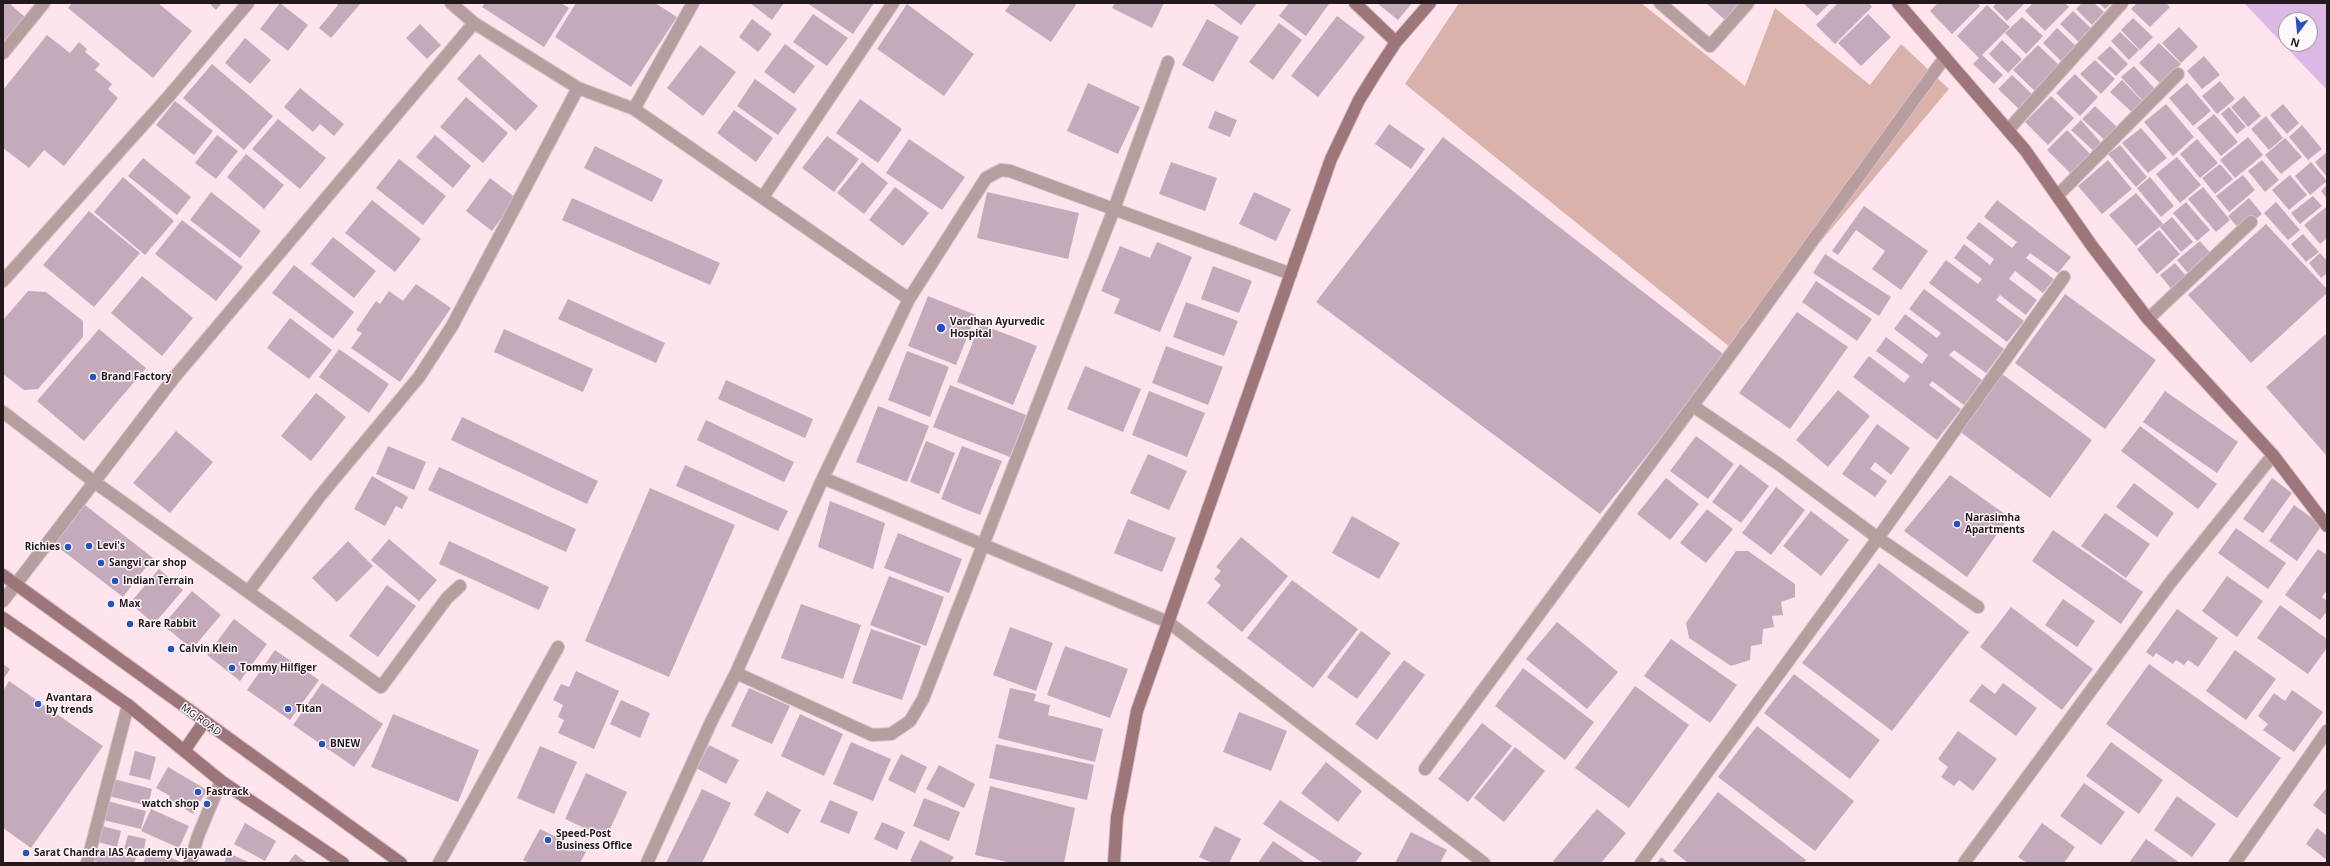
<!DOCTYPE html>
<style>
body{margin:0}
#map{position:relative;width:2330px;height:866px;overflow:hidden;background:#ffe4ed;font-family:"Open Sans",sans-serif}
canvas{display:block}
.frame{position:absolute;inset:0;border:4px solid #23181c;pointer-events:none}
.north{position:absolute;left:2278px;top:12px;width:40px;height:40px;box-sizing:border-box;background:#fef8fa;border:1px solid #a69ea1;border-radius:50%;rotate:196deg;font-size:11px;font-weight:700;line-height:16px;text-align:center;color:#23181c}
.north::after{content:'';display:block;margin:auto;width:14px;height:18px;background:#2751c0;clip-path:polygon(50% 0,100% 100%,50% 72%,0 100%)}
</style>
<div id="map">
<canvas width="2330" height="866"></canvas>
<div class="frame"></div>
<div class="north">N</div>
</div>
<script>
const g = document.querySelector('canvas').getContext('2d');
g.lineJoin = 'round';
function fill(path, color) {
  g.fillStyle = color;
  g.fill(path, 'evenodd');
}
function poly(rows) {
  const path = new Path2D();
  for (const r of rows) {
    path.moveTo(r[0], r[1]);
    for (let i = 2; i < r.length; i += 2) path.lineTo(r[i], r[i + 1]);
  }
  return path;
}
function strokePath(path, color, width, dash) {
  g.strokeStyle = color;
  g.lineWidth = width;
  g.lineCap = dash ? 'butt' : 'round';
  g.setLineDash(dash || []);
  g.stroke(path);
}
function drawText(font, color, halo, rows, align = 'center') {
  g.font = font + ' "Open Sans",sans-serif';
  g.lineWidth = 3;
  g.setLineDash([]);
  g.textBaseline = 'middle';
  g.strokeStyle = halo;
  g.fillStyle = color;
  for (const [text, x, y, turn = 0] of rows) {
    g.save();
    g.translate(x, y);
    g.rotate((+turn || 0) * Math.PI / 180);
    g.textAlign = isNaN(turn) ? turn : align;
    if (halo) g.strokeText(text, 0, 0);
    g.fillText(text, 0, 0);
    g.restore();
  }
}
const green = poly([
 [1459,3,1641,3,1745,86,1775,8,1870,85,1901,44,1949,89,1731,348,1405,84]
]);
const water = poly([
 [2244,3,2327,3,2327,90],
 [2286,20,2310,20,2310,44,2286,44]
]);
const building = poly([
 [3,3,11,3,10,4,25,17,3,43],
 [72,3,158,3,192,31,153,78,68,8],
 [209,3,222,3,216,10],
 [280,3,308,25,288,51,260,29],
 [336,3,361,3,331,38,319,28,338,5],
 [485,3,561,3,569,8,544,47,482,7],
 [576,3,655,3,677,17,631,87,555,37],
 [750,3,784,3,772,20],
 [807,3,874,3,853,34],
 [1011,3,1077,3,1051,42,1005,11],
 [1115,3,1164,3,1152,28,1112,8],
 [1212,3,1257,3,1241,25],
 [1289,3,1327,3,1329,4,1306,36,1279,16],
 [1377,3,1412,3,1398,20],
 [1706,3,1740,3,1725,20],
 [1803,3,1830,3,1817,16],
 [1838,3,1869,3,1872,7,1835,44,1816,25],
 [1938,3,1977,3,1980,6,1952,34,1930,11],
 [1996,3,2025,3,2007,21,1993,7],
 [2033,3,2065,3,2069,7,2045,31,2025,11],
 [2082,3,2094,3,2104,12,2092,25,2076,9],
 [2099,3,2112,3,2105,9],
 [2137,3,2166,3,2170,7,2150,27,2131,9],
 [907,4,974,54,944,96,877,49],
 [1987,5,2010,27,1982,55,2003,75,1994,84,1973,64,1979,58,1957,36],
 [2073,11,2092,29,2079,42,2060,24],
 [813,14,848,38,827,66,793,42],
 [1868,14,1891,37,1861,66,1838,43],
 [1337,16,1365,37,1318,97,1291,76],
 [2022,17,2043,36,2026,54,2005,33],
 [2133,18,2153,37,2140,50,2121,30],
 [752,19,772,34,758,52,739,37],
 [1207,19,1239,37,1213,82,1182,65],
 [1279,23,1302,40,1273,80,1249,62],
 [420,24,441,45,427,59,406,38],
 [2179,27,2198,47,2181,63,2162,43],
 [2057,28,2077,47,2062,62,2043,43],
 [2120,32,2139,50,2129,60,2111,41],
 [47,35,70,53,79,42,87,49,85,52,100,64,95,70,112,84,108,89,118,98,64,166,44,150,29,168,3,148,3,90],
 [245,38,271,60,250,84,225,63],
 [2002,40,2022,59,2008,73,1989,54],
 [2159,43,2181,64,2161,84,2139,63],
 [785,44,815,66,794,94,764,72],
 [700,45,736,72,703,116,667,88],
 [2038,45,2062,68,2037,93,2013,70],
 [2110,46,2128,64,2116,76,2097,58],
 [479,54,538,106,516,131,457,79],
 [2204,56,2220,75,2202,89,2187,71],
 [2095,60,2115,79,2101,94,2080,74],
 [212,64,273,116,244,150,183,98],
 [2134,66,2156,90,2143,101,2121,77],
 [2075,74,2098,97,2080,116,2056,93],
 [2012,75,2034,96,2020,110,1998,89],
 [755,79,797,109,778,135,737,106],
 [2122,80,2144,103,2134,114,2110,92],
 [2220,81,2235,99,2217,114,2202,96],
 [1088,83,1140,107,1118,154,1067,131],
 [2187,83,2211,111,2193,126,2169,98],
 [300,88,344,124,334,136,320,124,313,132,284,107],
 [2051,96,2074,118,2048,145,2025,122],
 [2244,96,2261,116,2248,127,2231,107],
 [466,97,508,133,483,163,440,127],
 [860,99,902,129,878,163,836,133],
 [175,101,213,131,194,155,156,125],
 [2166,104,2194,137,2173,156,2144,122],
 [2283,104,2299,123,2287,134,2270,115],
 [2095,106,2119,129,2107,142,2082,119],
 [2229,107,2246,127,2237,134,2221,114],
 [734,110,773,138,756,162,717,133],
 [1215,111,1237,120,1230,137,1208,128],
 [2214,114,2238,142,2221,156,2197,128],
 [2266,116,2283,138,2269,150,2251,129],
 [278,119,326,158,300,189,252,149],
 [2081,120,2103,145,2096,153,2071,130],
 [1389,124,1425,149,1411,169,1375,144],
 [2302,125,2322,149,2308,160,2289,137],
 [2141,128,2167,158,2148,173,2122,143],
 [2067,130,2092,156,2073,176,2047,150],
 [217,135,238,151,216,179,195,163],
 [435,135,471,166,453,188,416,157],
 [827,136,859,159,834,192,802,168],
 [1443,137,1726,356,1600,514,1316,302],
 [2248,137,2263,155,2235,178,2220,160],
 [2285,138,2302,157,2281,174,2265,155],
 [909,139,965,177,942,210,886,173],
 [2197,139,2218,163,2200,178,2180,154],
 [2120,145,2147,177,2136,187,2108,154],
 [595,146,663,180,652,202,584,168],
 [2327,152,2327,177,2315,162],
 [246,154,284,185,264,209,227,177],
 [2177,157,2201,185,2180,203,2156,174],
 [143,158,191,197,177,215,128,176],
 [399,159,446,196,423,225,376,188],
 [2108,160,2132,189,2102,214,2078,186],
 [2262,160,2279,180,2265,192,2248,171],
 [862,162,888,183,864,214,837,193],
 [1171,162,1217,178,1205,211,1159,194],
 [2311,162,2327,181,2310,195,2295,176],
 [2220,164,2233,179,2215,194,2202,178],
 [2243,175,2255,190,2229,212,2216,196],
 [2290,175,2307,195,2289,210,2272,190],
 [123,177,174,221,145,255,94,212],
 [2150,177,2174,206,2161,217,2137,188],
 [490,178,516,198,492,231,466,211],
 [2327,185,2327,199,2321,191],
 [895,187,929,213,903,246,869,220],
 [2203,187,2230,220,2216,232,2188,199],
 [211,192,261,231,240,258,190,220],
 [987,192,1079,213,1068,259,977,238],
 [1254,192,1291,209,1276,241,1239,224],
 [2136,193,2163,224,2136,246,2109,215],
 [2313,196,2322,206,2300,224,2291,213],
 [572,198,720,263,710,285,562,220],
 [2249,198,2262,214,2241,231,2228,216],
 [372,200,421,239,395,272,345,233],
 [1997,200,2071,257,2058,273,2030,253,2026,258,2054,279,2043,293,2015,271,2009,279,2037,300,2026,315,2000,295,1996,300,2024,321,2007,342,1929,283,1946,260,1978,284,1982,279,1954,258,1964,244,1990,265,1994,259,1966,238,1979,222,2012,248,2017,242,1984,217],
 [2186,202,2210,230,2197,241,2173,213],
 [2276,202,2300,230,2288,240,2264,213],
 [1864,206,1928,251,1901,290,1872,269,1885,251,1856,230,1838,255,1832,251],
 [2326,207,2327,238,2320,244,2304,225],
 [89,211,140,253,94,307,43,265],
 [2172,217,2193,242,2181,252,2160,227],
 [182,220,243,267,216,301,155,254],
 [2266,224,2327,289,2327,293,2251,363,2188,295],
 [2159,230,2180,254,2157,274,2137,249],
 [2303,234,2319,252,2306,262,2291,244],
 [333,237,376,271,354,298,311,264],
 [2200,241,2215,258,2192,278,2177,260],
 [1157,242,1192,257,1160,332,1114,313,1120,299,1101,291,1120,246,1150,258],
 [2320,253,2327,261,2327,273,2321,278,2309,263],
 [1825,254,1891,297,1879,316,1813,273],
 [2175,263,2192,283,2177,296,2160,275],
 [294,265,354,312,333,339,272,293],
 [1213,266,1252,281,1239,313,1201,299],
 [142,276,193,318,162,356,111,313],
 [1816,281,1872,319,1857,341,1802,302],
 [416,284,451,308,400,382,351,348,362,333,356,330,376,301,380,304,389,291,403,301],
 [1924,289,2004,349,1986,373,1954,350,1949,355,1982,380,1964,405,1932,381,1929,385,1961,409,1937,440,1853,377,1869,356,1904,383,1910,376,1876,351,1886,337,1922,364,1928,355,1894,329,1905,314,1937,338,1941,333,1909,309],
 [28,291,46,292,83,321,83,337,38,389,24,390,3,374,3,320],
 [2065,294,2156,360,2105,429,2015,363],
 [928,296,976,315,956,365,908,346],
 [568,299,665,343,656,363,558,319],
 [1186,302,1238,321,1224,356,1173,337],
 [1797,312,1848,347,1790,429,1739,393],
 [290,318,332,350,309,379,267,348],
 [980,324,1037,346,1013,405,957,382],
 [99,329,146,368,84,441,37,401],
 [504,329,593,369,583,392,494,352],
 [2327,333,2327,456,2266,387],
 [1166,346,1223,367,1208,405,1152,383],
 [339,349,389,384,369,413,319,377],
 [907,351,949,367,930,417,888,400],
 [1085,366,1141,389,1123,432,1067,409],
 [2002,374,2092,440,2050,498,1959,431],
 [726,380,813,419,805,438,718,399],
 [950,385,1026,415,1010,457,933,427],
 [1838,390,1870,416,1828,467,1796,440],
 [1149,391,1205,413,1187,457,1132,435],
 [2165,391,2238,442,2217,473,2143,422],
 [316,393,346,417,311,461,281,436],
 [878,406,929,426,907,482,856,462],
 [462,417,598,481,587,504,451,440],
 [706,420,794,462,784,482,697,440],
 [1877,424,1910,448,1891,475,1875,462,1870,469,1887,481,1875,497,1842,474],
 [2140,426,2217,484,2198,509,2121,451],
 [176,431,213,462,170,513,133,483],
 [1696,436,1734,464,1708,499,1670,471],
 [926,441,955,453,939,494,910,482],
 [388,446,426,462,414,490,376,474],
 [962,446,1002,461,980,515,941,499],
 [1148,454,1187,471,1169,510,1130,493],
 [1740,464,1769,486,1741,523,1712,502],
 [685,465,788,511,778,531,676,486],
 [439,467,576,529,566,552,428,490],
 [1950,475,2009,517,1967,577,1904,531],
 [372,476,408,497,402,509,396,506,385,526,354,509],
 [1666,478,1699,504,1670,540,1637,514],
 [2272,478,2292,493,2263,533,2243,519],
 [2134,483,2174,513,2157,537,2116,507],
 [1776,487,1805,510,1771,555,1742,533],
 [650,488,735,525,669,677,585,641],
 [830,501,885,523,873,569,818,547],
 [85,505,153,558,123,597,54,544],
 [2294,505,2322,525,2297,561,2269,541],
 [1707,509,1733,529,1706,563,1680,543],
 [1811,511,1849,540,1821,576,1783,546],
 [2105,513,2150,544,2126,578,2081,546],
 [1352,516,1400,543,1379,579,1332,553],
 [1128,519,1176,538,1162,572,1114,553],
 [2236,528,2286,563,2268,589,2218,553],
 [2053,530,2143,592,2121,624,2032,561],
 [898,533,962,559,949,593,884,568],
 [1241,537,1288,576,1242,632,1207,603,1221,585,1214,579,1221,571,1216,567],
 [389,539,437,580,419,601,371,560],
 [348,541,373,566,337,602,312,578],
 [449,541,549,587,539,610,439,564],
 [2318,549,2327,555,2327,590,2322,597,2327,601,2327,611,2320,620,2285,595],
 [1736,551,1748,551,1795,584,1795,597,1781,602,1783,615,1772,616,1774,627,1763,629,1762,644,1751,646,1750,660,1731,666,1689,638,1686,623],
 [1879,563,1969,632,1892,731,1802,663],
 [159,569,183,590,154,624,130,603],
 [889,576,944,597,926,646,870,625],
 [2227,576,2263,601,2237,637,2202,611],
 [1292,580,1358,629,1313,688,1247,638],
 [387,585,416,606,378,657,349,636],
 [192,591,221,615,192,649,163,625],
 [2063,599,2095,621,2077,647,2045,625],
 [801,604,861,625,843,679,781,658],
 [2280,605,2327,639,2327,648,2308,674,2257,638],
 [2011,607,2093,669,2062,710,1980,647],
 [2177,609,2218,638,2198,667,2188,660,2184,665,2176,660,2173,664,2156,653,2153,657,2146,652],
 [234,619,267,644,240,681,207,655],
 [1557,622,1618,672,1587,709,1526,659],
 [1010,627,1053,643,1036,691,993,675],
 [871,629,921,646,902,700,852,683],
 [1361,631,1391,653,1357,699,1327,677],
 [1671,639,1737,685,1710,723,1644,676],
 [1065,646,1128,669,1110,718,1047,695],
 [275,650,319,680,290,720,247,690],
 [2235,650,2276,679,2246,720,2206,691],
 [1404,660,1425,675,1377,740,1355,724],
 [3,664,10,669,3,680],
 [2149,664,2281,758,2237,818,2106,724],
 [1523,668,1594,722,1565,760,1495,706],
 [576,671,619,691,594,749,558,733,564,720,558,717,563,705,553,700,561,684,569,687],
 [1794,674,1880,740,1850,779,1764,713],
 [9,681,103,746,31,848,3,828,3,691],
 [322,683,383,724,354,767,293,725],
 [2003,683,2037,708,2016,736,1969,701,1982,684,1995,694],
 [1635,686,1689,725,1629,808,1575,768],
 [749,688,790,706,772,744,731,726],
 [1010,688,1036,694,1034,701,1050,705,1048,715,1103,729,1095,762,998,738],
 [2292,690,2323,712,2294,752,2263,730,2268,724,2258,716,2274,693,2285,701],
 [621,700,650,713,640,738,610,724],
 [1239,712,1287,731,1271,771,1223,752],
 [393,714,479,750,458,802,371,767],
 [800,714,843,734,824,776,781,756],
 [1482,723,1512,746,1468,802,1438,779],
 [1757,726,1854,801,1815,851,1718,777],
 [1958,731,1997,759,1973,791,1959,780,1954,786,1941,777,1948,767,1938,759],
 [851,742,891,759,873,801,833,784],
 [2111,742,2163,780,2139,814,2086,776],
 [996,744,1094,765,1087,800,989,778],
 [709,745,739,760,726,784,696,768],
 [540,746,577,762,554,814,517,798],
 [1515,747,1545,771,1504,822,1474,798],
 [135,751,156,757,150,780,129,775],
 [901,754,927,767,915,793,888,780],
 [1326,762,1362,791,1338,822,1301,793],
 [939,765,975,784,964,808,926,789],
 [168,767,207,790,193,814,169,799,170,796,156,788],
 [586,773,627,792,606,838,565,819],
 [114,779,152,789,148,806,109,796],
 [2084,783,2125,812,2101,845,2060,816],
 [990,786,1075,808,1064,863,1012,863,975,855],
 [2327,787,2327,816,2313,805],
 [702,789,731,803,702,863,666,863],
 [767,791,801,810,788,834,754,815],
 [1718,792,1806,860,1804,863,1688,863,1673,851],
 [2177,796,2216,824,2192,857,2154,830],
 [924,798,960,812,949,841,913,826],
 [830,800,858,812,849,834,820,822],
 [1280,800,1362,853,1355,863,1323,863,1263,824],
 [107,801,146,811,141,829,103,820],
 [151,809,189,826,179,848,141,831],
 [1597,809,1626,833,1601,863,1556,863,1553,861],
 [882,822,905,832,897,850,874,839],
 [245,823,276,841,265,861,234,844],
 [2042,823,2075,847,2064,863,2027,863,2018,857],
 [102,826,121,831,117,847,98,842],
 [1215,826,1241,839,1229,863,1212,863,1199,857],
 [2317,828,2327,836,2327,860,2306,844],
 [540,829,586,852,580,863,529,863,523,860],
 [1411,832,1447,850,1440,863,1395,863],
 [128,835,146,839,143,854,124,849],
 [2146,839,2180,863,2129,863],
 [920,840,954,857,950,863,914,863,910,861],
 [1273,841,1306,863,1258,863],
 [96,848,136,858,134,863,103,863,93,861],
 [149,848,183,863,143,863],
 [228,853,251,863,224,863],
 [295,854,307,863,288,863],
 [1661,857,1669,863,1657,863]
]);
const street = poly([
 [451,3,474,23,578,88,634,109,909,299,823,478,736,673,711,722,647,863],
 [1660,3,1710,46,1748,3],
 [3,53,44,3],
 [634,109,693,3],
 [2008,130,2122,3],
 [2058,195,2178,74],
 [763,197,893,3],
 [3,281,169,96,248,3],
 [909,299,986,178,1001,170,1010,171,1291,274],
 [2148,319,2251,222],
 [1693,406,1777,463,1878,538,1978,607],
 [3,412,93,481,381,687,447,598,460,586],
 [823,478,1168,622,1484,863],
 [248,592,320,496,419,377,452,326,578,88],
 [3,601,173,379,474,23],
 [736,673,872,735,891,734,910,721,923,699,1114,209,1168,62],
 [1425,769,1733,351,1945,57],
 [87,863,128,705],
 [190,863,198,836,221,781],
 [439,863,558,647],
 [1641,863,1878,538,2064,277],
 [1964,863,2170,583,2273,455],
 [2235,863,2327,731]
]);
const secondary = poly([
 [1355,3,1396,42],
 [1898,3,2025,150,2092,246,2148,319,2273,455,2327,526],
 [3,575,401,863],
 [3,618,128,705,221,781,343,863],
 [184,751,204,722],
 [1114,863,1117,817,1137,711,1331,159,1359,100,1375,74,1396,42,1430,3]
]);
const markers = [
 [941,328,5,"#2751c0"],
 [93,377,4,"#2751c0"],
 [1957,524,4,"#2751c0"],
 [89,546,4,"#2751c0"],
 [68,547,4,"#2751c0"],
 [101,563,4,"#2751c0"],
 [115,581,4,"#2751c0"],
 [111,604,4,"#2751c0"],
 [130,624,4,"#2751c0"],
 [171,649,4,"#2751c0"],
 [232,668,4,"#2751c0"],
 [38,704,4,"#2751c0"],
 [288,709,4,"#2751c0"],
 [322,744,4,"#2751c0"],
 [198,792,4,"#2751c0"],
 [207,804,4,"#2751c0"],
 [548,840,4,"#2751c0"],
 [26,853,4,"#2751c0"]
];
const poiNames = [
 ["Vardhan Ayurvedic",950,322],
 ["Hospital",950,334],
 ["Brand Factory",101,377],
 ["Narasimha",1965,518],
 ["Apartments",1965,530],
 ["Levi's",97,546],
 ["Richies",60,547,"right"],
 ["Sangvi car shop",109,563],
 ["Indian Terrain",123,581],
 ["Max",119,604],
 ["Rare Rabbit",138,624],
 ["Calvin Klein",179,649],
 ["Tommy Hilfiger",240,668],
 ["Avantara",46,698],
 ["by trends",46,710],
 ["Titan",296,709],
 ["BNEW",330,744],
 ["Fastrack",206,792],
 ["watch shop",199,804,"right"],
 ["Speed-Post",556,834],
 ["Business Office",556,846],
 ["Sarat Chandra IAS Academy Vijayawada",34,853]
];
const streetNames = [
 ["MG ROAD",201,720,36]
];
fill(green, '#d9b3ab');
fill(water, '#dbb9e4');
fill(building, '#c5aabc');
strokePath(street, '#d7bfc7', 14);
strokePath(secondary, '#d7bfc7', 14);
strokePath(street, '#b79d9e', 12);
strokePath(secondary, '#9c7679', 12);
for (const [x, y, r, color] of markers) {
  const dot = new Path2D();
  dot.arc(x, y, r, 0, 2 * Math.PI);
  g.fillStyle = color;
  g.fill(dot);
  strokePath(dot, '#fef8fa', 1.5);
}
drawText('bold 10px', '#23181c', '#fef8fa', poiNames, 'left');
drawText('10px', '#23181c', '#fef8fa', streetNames);
</script>
